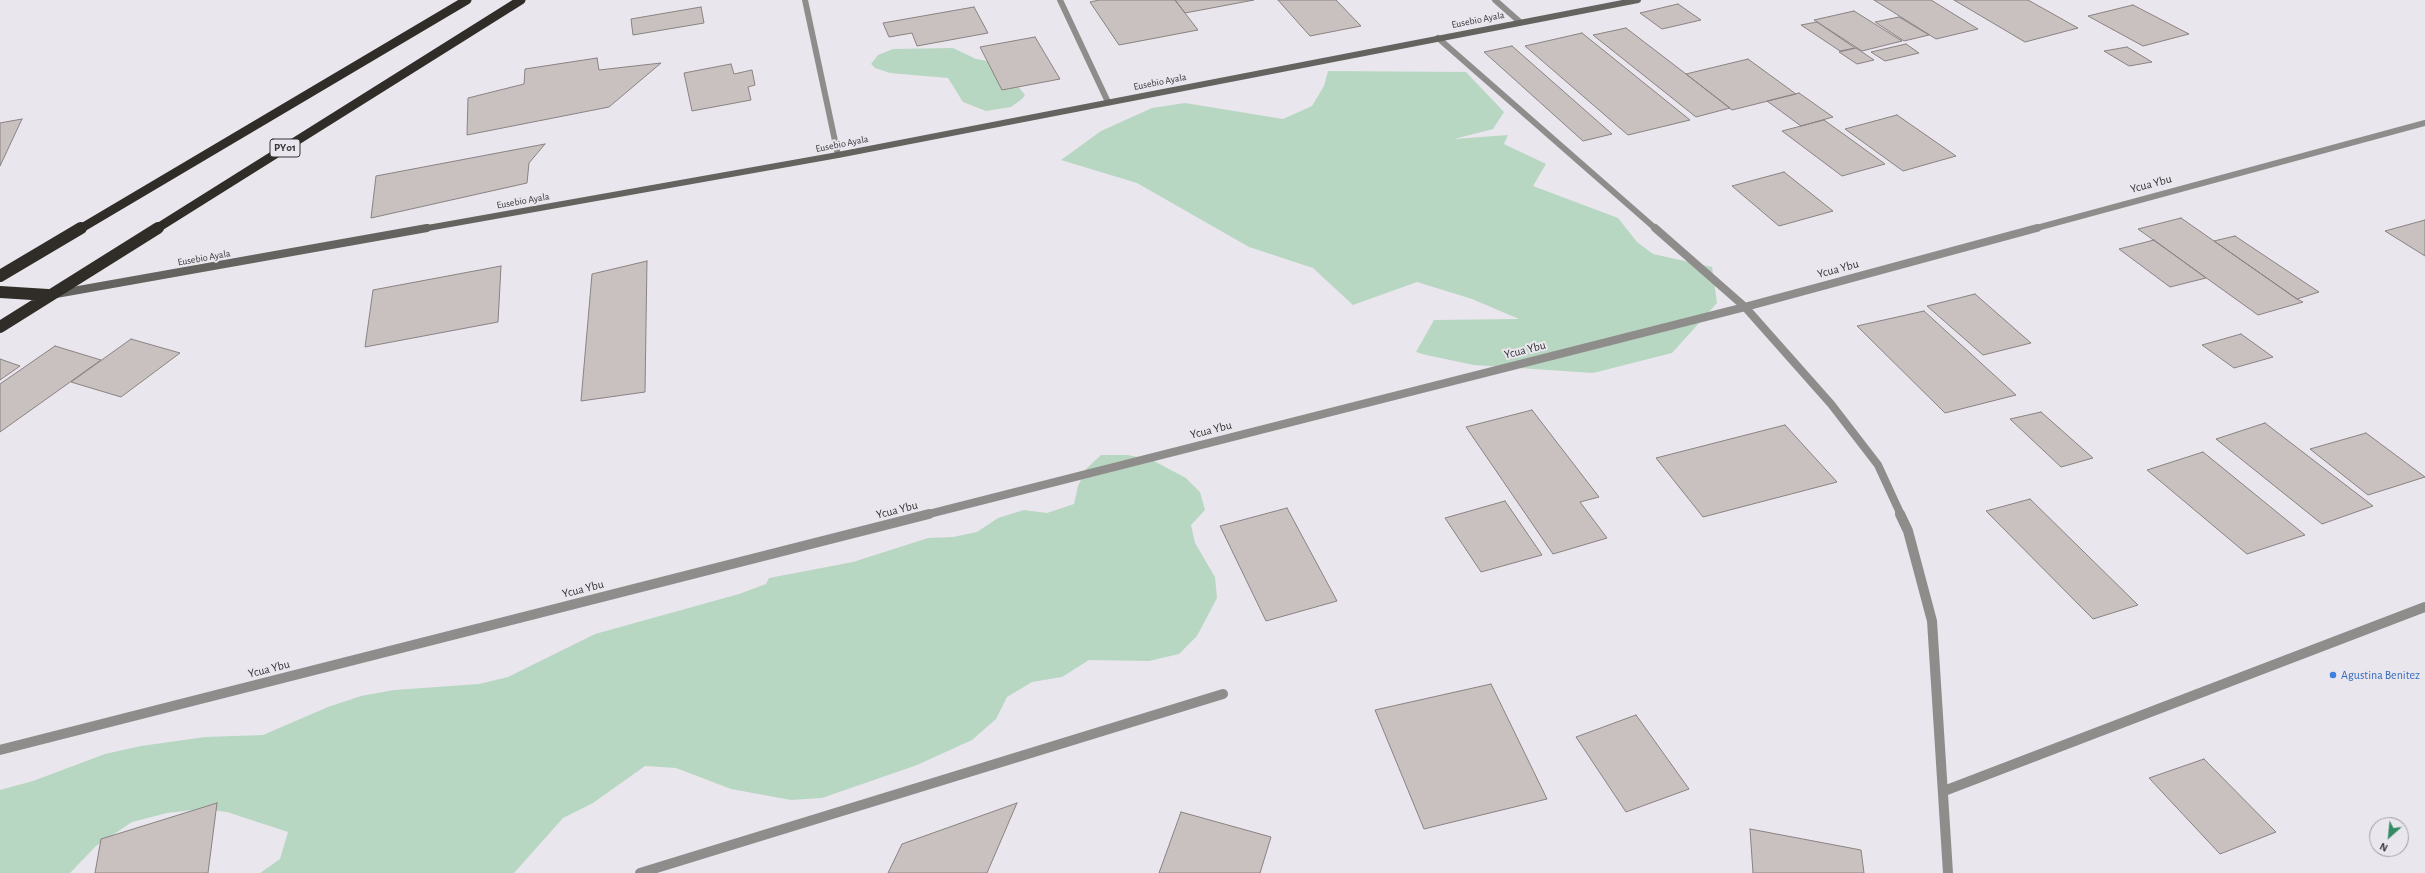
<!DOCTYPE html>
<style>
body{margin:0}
#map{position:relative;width:2425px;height:873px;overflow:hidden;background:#e9e6ed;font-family:"Alegreya Sans",sans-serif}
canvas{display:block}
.north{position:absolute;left:2369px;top:817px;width:40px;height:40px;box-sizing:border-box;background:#e9e6ed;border:1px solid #a19fa4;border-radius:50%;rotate:207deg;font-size:11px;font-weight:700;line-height:16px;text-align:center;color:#363537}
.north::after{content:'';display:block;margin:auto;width:14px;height:18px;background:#338d63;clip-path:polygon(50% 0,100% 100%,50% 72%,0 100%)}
</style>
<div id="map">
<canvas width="2425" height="873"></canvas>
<div class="north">N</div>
</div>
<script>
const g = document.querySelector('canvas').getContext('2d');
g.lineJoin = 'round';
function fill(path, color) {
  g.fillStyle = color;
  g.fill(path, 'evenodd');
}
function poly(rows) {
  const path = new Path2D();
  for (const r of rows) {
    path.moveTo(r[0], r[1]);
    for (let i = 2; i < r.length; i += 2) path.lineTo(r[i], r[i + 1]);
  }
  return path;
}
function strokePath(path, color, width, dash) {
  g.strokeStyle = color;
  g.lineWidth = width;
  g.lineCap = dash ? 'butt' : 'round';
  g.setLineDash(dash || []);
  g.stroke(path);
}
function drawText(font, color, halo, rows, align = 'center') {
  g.font = font + ' "Alegreya Sans",sans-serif';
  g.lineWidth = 4;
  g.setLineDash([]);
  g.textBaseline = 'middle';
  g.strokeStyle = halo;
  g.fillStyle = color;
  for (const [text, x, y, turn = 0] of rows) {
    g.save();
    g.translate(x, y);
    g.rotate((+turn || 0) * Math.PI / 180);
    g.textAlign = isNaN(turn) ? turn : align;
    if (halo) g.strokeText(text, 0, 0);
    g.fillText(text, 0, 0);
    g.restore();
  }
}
const green = poly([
 [953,48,976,59,999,63,1025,95,1022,99,1011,107,986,111,963,102,948,78,890,73,875,68,871,64,878,55,893,49],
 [1328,71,1466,72,1504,112,1493,129,1454,139,1508,135,1504,144,1546,164,1533,186,1618,218,1637,242,1653,254,1712,267,1717,303,1672,353,1593,373,1474,365,1426,355,1416,352,1434,320,1519,319,1472,299,1417,282,1353,305,1313,268,1249,247,1137,183,1061,160,1101,131,1152,108,1185,103,1283,119,1312,106,1324,86],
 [1101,455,1127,455,1150,459,1186,478,1200,492,1205,510,1191,525,1195,543,1215,577,1217,598,1197,636,1179,654,1149,661,1089,660,1062,677,1032,682,1007,697,996,719,972,740,917,765,822,798,791,800,731,789,676,768,645,766,593,803,563,818,514,873,260,873,280,859,288,832,227,812,201,809,167,813,132,822,96,846,70,873,0,873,0,790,33,781,105,754,141,746,205,737,263,735,328,707,361,696,394,690,479,684,508,677,595,634,739,594,766,584,769,578,853,562,928,538,953,537,977,532,998,518,1024,510,1047,513,1074,504,1078,486,1086,469]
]);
const building = poly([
 [1099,0,1175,0,1198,30,1119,45,1090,2,1099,0],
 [1175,0,1254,0,1185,13,1175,0],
 [1278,0,1336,0,1361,26,1310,36,1278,0],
 [1874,0,1931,0,1978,29,1936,39,1874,0],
 [1954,0,2028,0,2078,28,2025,42,1954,0],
 [1678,4,1701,20,1662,29,1640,13,1678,4],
 [2133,5,2189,34,2143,46,2088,16,2133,5],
 [701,7,704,23,633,35,631,19,701,7],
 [974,7,988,33,917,46,912,33,889,37,883,23,974,7],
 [1854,11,1902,41,1862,51,1814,20,1854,11],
 [1899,17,1929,35,1904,41,1875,22,1899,17],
 [1817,22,1855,48,1840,51,1801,25,1817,22],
 [1626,28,1686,74,1730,108,1696,117,1593,35,1626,28],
 [1582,33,1690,120,1628,135,1525,46,1582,33],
 [1035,37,1060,79,1002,90,980,47,1035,37],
 [1906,44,1919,53,1885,61,1871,52,1906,44],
 [1512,46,1612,134,1583,141,1484,52,1512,46],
 [2127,47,2152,62,2129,66,2104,51,2127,47],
 [1856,48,1874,60,1857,64,1839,52,1856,48],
 [597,58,599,70,661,63,609,107,467,135,468,98,524,84,525,69,597,58],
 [1748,59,1796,94,1732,110,1686,74,1748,59],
 [731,64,734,74,752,70,755,85,748,87,751,100,692,111,684,73,731,64],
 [1799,93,1833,117,1801,126,1767,101,1799,93],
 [1897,115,1956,156,1903,171,1845,129,1897,115],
 [22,119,0,166,0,123,22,119],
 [1824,120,1885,164,1842,176,1782,131,1824,120],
 [545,144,529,163,527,183,371,218,376,176,545,144],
 [1784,172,1833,211,1779,226,1732,186,1784,172],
 [2181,218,2297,299,2303,302,2258,315,2138,229,2181,218],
 [2425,220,2425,256,2385,231,2425,220],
 [2235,236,2319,292,2297,299,2214,241,2235,236],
 [2154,240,2206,278,2170,287,2119,249,2154,240],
 [647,261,645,392,581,401,592,274,647,261],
 [501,266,498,322,365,347,373,290,501,266],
 [1975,294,2031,343,1983,355,1927,306,1975,294],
 [1924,311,2016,395,1945,413,1857,326,1924,311],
 [2241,334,2273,357,2234,368,2202,345,2241,334],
 [131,339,180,353,121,397,71,382,131,339],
 [55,346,101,360,0,432,0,384,55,346],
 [0,359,20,366,0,380,0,359],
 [1532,410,1599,497,1580,502,1607,538,1553,554,1466,427,1532,410],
 [2041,412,2093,458,2061,467,2010,419,2041,412],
 [2265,423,2373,506,2322,524,2216,439,2265,423],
 [1785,425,1837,482,1703,517,1656,458,1785,425],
 [2366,433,2425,477,2368,495,2310,449,2366,433],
 [2203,452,2305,535,2247,554,2147,470,2203,452],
 [2030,499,2138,605,2093,619,1986,511,2030,499],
 [1505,501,1542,555,1481,572,1445,518,1505,501],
 [1287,508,1337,601,1266,621,1220,526,1287,508],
 [1491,684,1547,799,1424,829,1375,710,1491,684],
 [1636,715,1689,789,1626,812,1576,737,1636,715],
 [2204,759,2276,832,2220,854,2149,778,2204,759],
 [217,803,208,873,95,873,101,839,217,803],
 [1017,803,987,873,888,873,902,844,1017,803],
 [1181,812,1271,837,1260,873,1159,873,1181,812],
 [1750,829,1861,850,1864,873,1753,873,1750,829]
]);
const streetFar2 = poly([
 [805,0,838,155],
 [1060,0,1108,102],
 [1495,0,1520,22],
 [1438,38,1656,229],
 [2033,229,2425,123]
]);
const streetFar1 = poly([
 [1655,228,1745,307,1831,404,1878,465,1901,515],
 [925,515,1745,307,2037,228]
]);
const street = poly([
 [1900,514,1908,531,1932,621,1948,873],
 [0,750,929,514],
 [1944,791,2425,607],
 [640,873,1223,694]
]);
const secondaryFar1 = poly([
 [422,229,838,155,1638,0]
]);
const secondary = poly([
 [56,294,427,228]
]);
const highwayFar1 = poly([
 [80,229,467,0],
 [156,229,521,0]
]);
const highway = poly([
 [0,276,81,228],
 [0,292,48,295],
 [0,327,158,228]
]);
const markers = [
 [2333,675,4,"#3f7fe0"]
];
const farStreetnames = [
 ["Eusebio Ayala",1478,20,-11],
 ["Eusebio Ayala",1160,82,-11],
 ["Eusebio Ayala",842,144,-11],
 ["Eusebio Ayala",523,201,-10],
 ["Eusebio Ayala",204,258,-10]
];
const shields = [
 [285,148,30]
];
const shieldNames = [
 ["PY01",285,148]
];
const streetNames = [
 ["Ycua Ybu",2151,184,-15],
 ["Ycua Ybu",1838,269,-15],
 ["Ycua Ybu",1525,350,-14],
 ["Ycua Ybu",1211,430,-14],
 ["Ycua Ybu",897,510,-14],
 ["Ycua Ybu",583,589,-14],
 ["Ycua Ybu",269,669,-14]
];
const shopNames = [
 ["Agustina Benitez",2341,675]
];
fill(green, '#b8d7c2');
fill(building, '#c9c0c0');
strokePath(building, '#8a8282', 1);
strokePath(streetFar2, '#8f8d8b', 6);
strokePath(streetFar1, '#8f8d8b', 8);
strokePath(street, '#8f8d8b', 10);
strokePath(secondaryFar1, '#65635f', 6);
strokePath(secondary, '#65635f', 8);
strokePath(highwayFar1, '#302d28', 9);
strokePath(highway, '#302d28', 12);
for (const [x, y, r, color] of markers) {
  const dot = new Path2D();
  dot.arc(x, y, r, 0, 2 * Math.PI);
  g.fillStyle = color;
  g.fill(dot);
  strokePath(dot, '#e9e6ed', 1.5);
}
drawText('10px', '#363537', '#e9e6ed', farStreetnames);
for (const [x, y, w] of shields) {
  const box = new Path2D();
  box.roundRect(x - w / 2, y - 9, w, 18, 3);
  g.fillStyle = '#e9e6ed';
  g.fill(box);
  strokePath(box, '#363537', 1);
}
drawText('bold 11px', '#363537', null, shieldNames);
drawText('12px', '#363537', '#e9e6ed', streetNames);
drawText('12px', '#366cbe', '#e9e6ed', shopNames, 'left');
</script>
